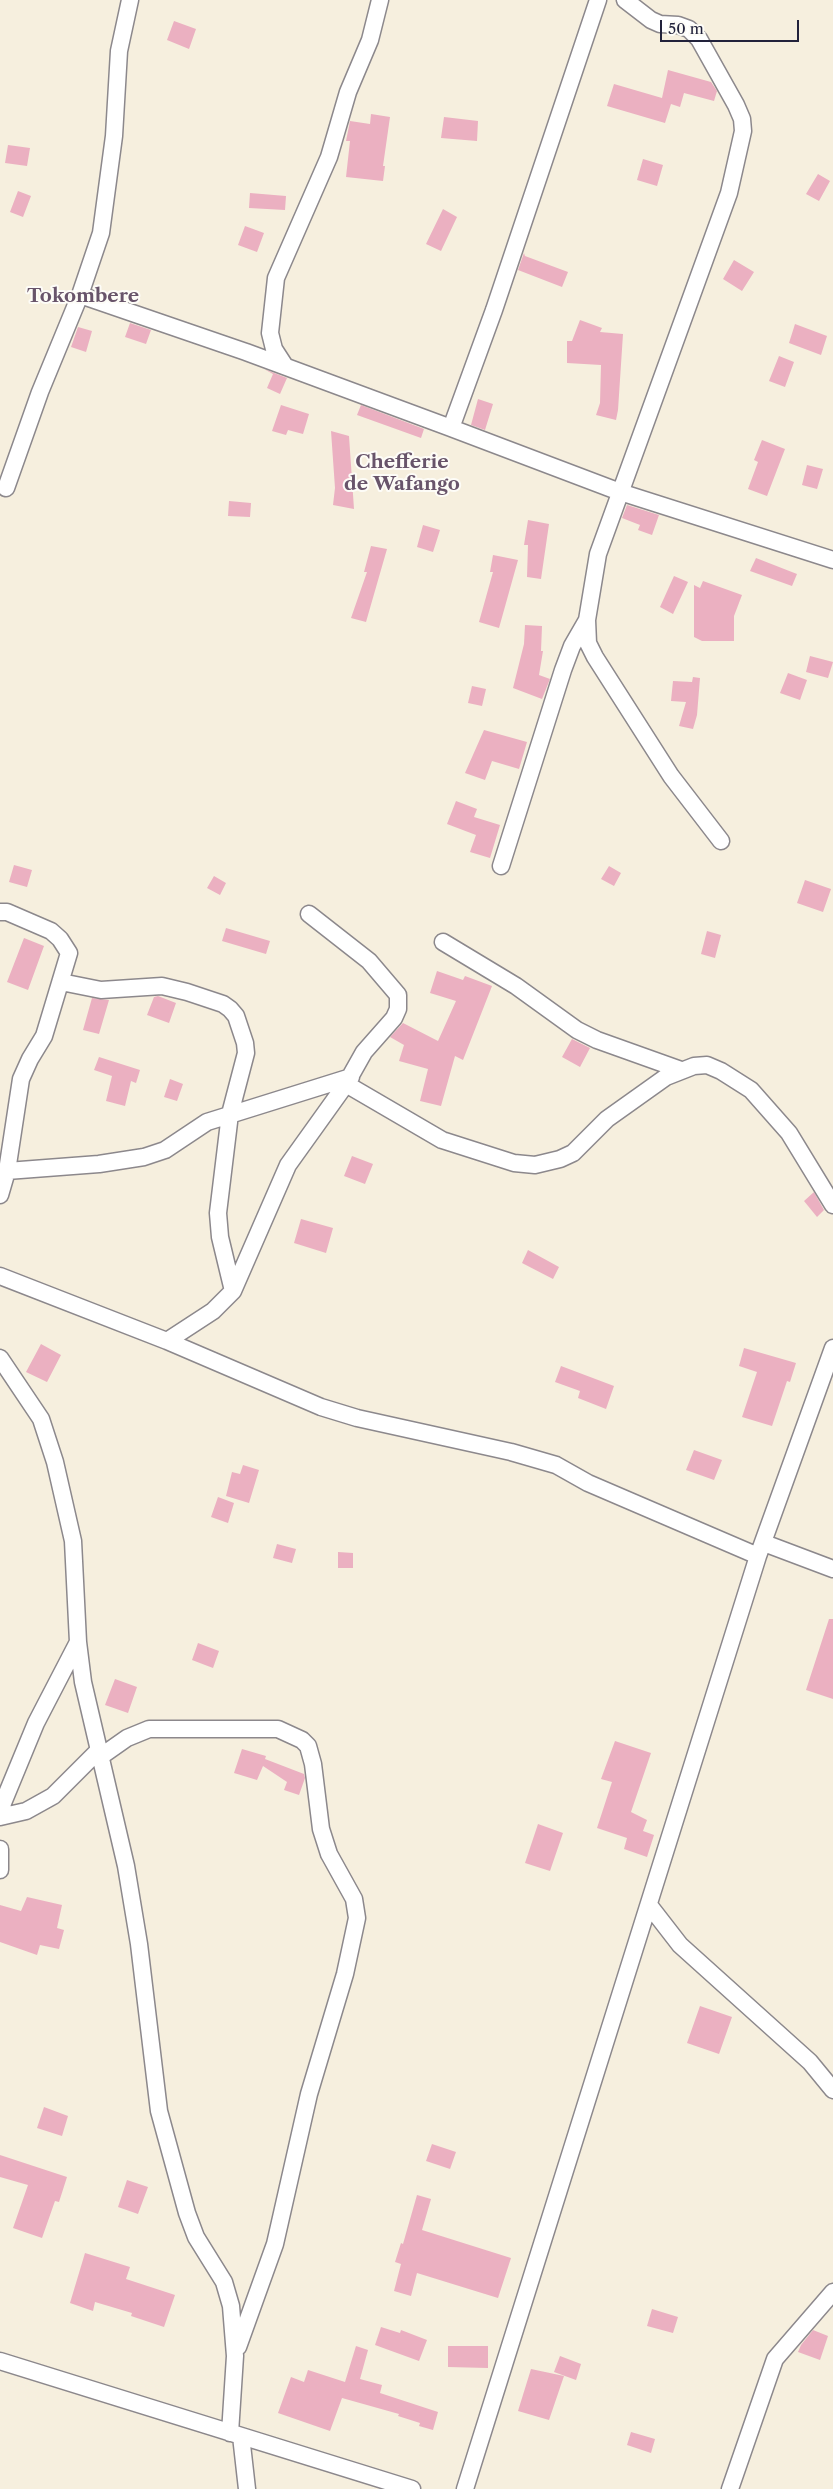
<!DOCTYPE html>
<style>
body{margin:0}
#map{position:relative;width:833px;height:2489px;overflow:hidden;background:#f6efde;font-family:"Libre Caslon Text",serif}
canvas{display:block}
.scale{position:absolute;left:660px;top:20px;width:139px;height:22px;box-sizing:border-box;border:2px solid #22223b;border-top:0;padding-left:6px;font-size:15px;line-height:18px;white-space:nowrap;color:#22223b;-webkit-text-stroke:4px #fdfcf7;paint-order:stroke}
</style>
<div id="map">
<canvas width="833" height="2489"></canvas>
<div class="scale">50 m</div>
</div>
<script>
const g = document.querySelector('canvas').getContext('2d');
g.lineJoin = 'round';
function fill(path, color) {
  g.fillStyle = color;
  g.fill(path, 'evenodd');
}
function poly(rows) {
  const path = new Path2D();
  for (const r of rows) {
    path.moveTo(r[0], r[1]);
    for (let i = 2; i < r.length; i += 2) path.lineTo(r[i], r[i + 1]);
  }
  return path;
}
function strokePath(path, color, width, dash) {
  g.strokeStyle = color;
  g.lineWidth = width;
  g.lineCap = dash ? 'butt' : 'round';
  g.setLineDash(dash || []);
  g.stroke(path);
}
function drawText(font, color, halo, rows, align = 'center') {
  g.font = font + ' "Libre Caslon Text",serif';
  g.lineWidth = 4;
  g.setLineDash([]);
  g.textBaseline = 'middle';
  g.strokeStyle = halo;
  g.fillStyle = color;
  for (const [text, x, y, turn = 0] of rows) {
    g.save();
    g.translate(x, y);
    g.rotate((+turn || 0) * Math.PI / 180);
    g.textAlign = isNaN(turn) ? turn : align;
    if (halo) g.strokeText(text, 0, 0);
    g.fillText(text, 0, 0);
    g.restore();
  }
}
const building = poly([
 [174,21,196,29,189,49,167,40],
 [668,70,711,82,717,91,714,101,684,93,680,107,671,104,665,123,607,106,614,84,662,98],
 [371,114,390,117,383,166,385,166,383,181,346,177,350,141,346,141,350,121,370,124],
 [444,117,478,121,477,141,441,138],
 [8,145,30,148,27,166,5,163],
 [643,159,663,165,657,186,637,180],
 [818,174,830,181,819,201,806,194],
 [18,191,31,196,23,217,10,212],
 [250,193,286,196,285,210,249,208],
 [443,209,457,217,441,251,426,244],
 [245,226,264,233,257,252,238,245],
 [524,253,525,256,568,272,562,287,518,270],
 [734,260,754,272,742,291,723,279],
 [580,320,602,328,600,332,623,334,618,410,616,420,596,415,600,403,601,365,567,363,567,341,572,341],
 [130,323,151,330,146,344,125,337],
 [795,324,827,336,821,355,789,343],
 [78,327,92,331,86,352,71,347],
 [779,356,794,362,785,387,769,381],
 [264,369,287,378,280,394,267,388,273,374],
 [478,399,493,404,485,430,471,425],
 [281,405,309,414,303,434,288,430,286,435,272,431],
 [361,405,424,429,421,438,357,415],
 [331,431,349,436,354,509,333,505,335,488],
 [762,440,785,449,767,496,748,489,758,462,754,460],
 [807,465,823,469,817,489,802,485],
 [229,501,251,503,250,517,228,516],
 [627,505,659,515,652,535,638,530,640,525,622,518],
 [528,520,549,524,541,579,527,577,528,545,524,545],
 [423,525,440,530,433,552,417,547],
 [371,546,387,549,366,622,351,618,367,572,364,572],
 [493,555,518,560,499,628,479,622,493,572,490,572],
 [756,558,797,574,792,586,750,571],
 [674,576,688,582,673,614,660,607],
 [703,581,742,595,734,616,734,641,702,641,694,637,694,585,700,588],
 [525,625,542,626,541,651,543,651,539,675,550,679,542,699,513,688,524,644],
 [810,656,833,662,828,678,806,672],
 [788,673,807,680,800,700,780,693],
 [693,677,700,678,697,715,693,729,679,726,686,702,671,701,673,681,692,682],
 [472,686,486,689,482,706,468,703],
 [484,730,527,742,519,769,492,761,485,780,465,773],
 [456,801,477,809,474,817,500,825,490,858,470,852,476,835,447,824],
 [14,865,32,870,27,887,9,882],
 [609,866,621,873,614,886,601,879],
 [214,876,226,883,220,895,207,888],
 [805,880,831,889,823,912,797,903],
 [226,928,270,941,266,954,222,941],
 [707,931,721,935,715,958,701,954],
 [24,938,44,946,28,990,7,982],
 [437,971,463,980,465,976,492,986,463,1060,455,1056,441,1106,420,1101,428,1069,399,1061,404,1045,390,1037,403,1023,438,1041,456,1001,430,993],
 [158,996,176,1003,169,1023,147,1015,154,997],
 [92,998,109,1000,99,1034,83,1030],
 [572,1039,590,1048,580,1067,562,1057],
 [99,1057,140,1070,136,1083,131,1081,125,1106,106,1101,112,1076,94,1070],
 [170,1079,183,1084,177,1101,164,1097],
 [352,1156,373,1164,365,1184,344,1176],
 [814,1192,824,1210,817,1217,804,1201],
 [301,1219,333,1228,326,1253,294,1243],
 [528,1250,559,1267,553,1279,522,1263],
 [41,1344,61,1355,47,1382,26,1372],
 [744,1348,796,1363,790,1382,787,1381,772,1426,742,1417,757,1372,739,1366],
 [561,1366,614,1386,606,1409,578,1398,580,1391,555,1382],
 [694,1450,722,1460,714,1480,686,1470],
 [243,1465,259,1470,249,1503,226,1496,232,1472,240,1474],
 [218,1497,234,1503,228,1523,211,1517],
 [277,1544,296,1549,292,1563,273,1558],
 [338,1552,353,1553,353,1568,338,1568],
 [829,1619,833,1619,833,1699,806,1690],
 [198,1643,219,1651,213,1668,192,1660],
 [115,1679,137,1687,128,1713,105,1705],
 [615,1741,651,1753,631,1812,647,1820,643,1831,654,1835,647,1857,624,1849,627,1838,597,1828,612,1782,601,1779],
 [242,1749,266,1756,265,1759,304,1774,305,1778,299,1795,284,1790,287,1782,263,1766,257,1780,234,1773],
 [538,1824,563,1833,550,1871,525,1863],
 [27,1897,62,1905,57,1928,64,1930,59,1949,40,1945,37,1955,0,1942,0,1905,21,1911],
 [700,2006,732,2017,719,2054,687,2043],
 [44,2107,68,2116,62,2136,37,2128],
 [432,2144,456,2152,450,2169,426,2161],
 [0,2155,67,2177,59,2202,55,2201,42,2238,13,2228,28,2185,0,2177],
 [127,2180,148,2187,138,2214,118,2207],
 [417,2195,431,2199,422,2230,511,2258,498,2298,417,2273,411,2296,394,2291,401,2264,395,2262,401,2243,403,2244],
 [85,2253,130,2267,126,2279,175,2295,164,2327,131,2316,132,2313,95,2302,93,2311,70,2303],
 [652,2309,678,2317,673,2333,647,2326],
 [381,2327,400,2333,401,2330,427,2340,419,2361,375,2345],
 [813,2330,828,2336,820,2360,798,2352,801,2345],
 [356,2346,368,2350,360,2379,382,2385,380,2393,438,2412,433,2430,419,2426,420,2423,398,2416,399,2414,342,2398,330,2431,278,2413,291,2377,304,2382,308,2370,345,2382],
 [448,2346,488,2346,488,2368,448,2367],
 [560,2356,581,2364,576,2380,554,2372],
 [531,2369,564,2376,549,2420,518,2411],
 [631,2432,655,2439,651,2453,627,2445]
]);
const street = poly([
 [130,0,119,51,114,136,101,233,80,295,246,352,451,428,494,310,598,0],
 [625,0,651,20,660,24,678,25,689,29,699,39,736,105,742,119,743,131,729,193,598,554,587,620,588,643,595,657,671,776,721,841],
 [285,366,274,349,270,333,276,278,329,157,348,92,370,40,380,0],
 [451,428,620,492,833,560],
 [6,488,40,392,80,295],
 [501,866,563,670,572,646,587,620],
 [0,912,7,912,51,931,60,939,69,953,44,1036,30,1059,21,1079,7,1171],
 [309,914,369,961,398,995,398,1009,394,1018,364,1052,346,1084],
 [443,942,516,986,577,1030,597,1040,681,1070],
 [61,982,101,990,162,986,187,992,223,1004,230,1009,236,1016,245,1043,246,1053,230,1114,218,1213,220,1237,233,1291],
 [0,1195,7,1171,99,1164,144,1157,165,1150,207,1122,351,1077],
 [0,1276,167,1341,321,1407,357,1418,511,1452,556,1465,588,1483,758,1556],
 [167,1341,213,1311,233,1291,288,1165,346,1084,442,1140,514,1163,535,1165,560,1159,573,1153,607,1119,666,1077,694,1066,707,1065,721,1071,751,1090,789,1133,833,1205],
 [0,1358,41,1419,55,1462,73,1541,78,1642,83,1682,126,1866,139,1944,159,2111,187,2213,196,2237,224,2282,231,2306,235,2356,230,2433],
 [764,1543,833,1569],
 [100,1757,127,1738,149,1729,278,1729,302,1740,308,1746,313,1764,321,1829,329,1854,354,1899,357,1918,345,1974,309,2094,275,2244,238,2347],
 [0,1817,3,1803,36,1723,78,1642],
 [0,1817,26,1811,53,1796,99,1750],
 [0,1849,0,1870],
 [649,1905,680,1945,810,2062,833,2090],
 [0,2361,412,2489],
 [241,2436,247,2489],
 [465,2489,758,1556,833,1348],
 [730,2489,775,2359,833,2292]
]);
const quarterNames = [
 ["Tokombere",83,297],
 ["Chefferie",402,463],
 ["de Wafango",402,485]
];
fill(building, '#ebb0c1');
strokePath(street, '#8c888c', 19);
strokePath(street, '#fff', 16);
drawText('bold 19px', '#68546a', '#fdfcf7', quarterNames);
</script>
